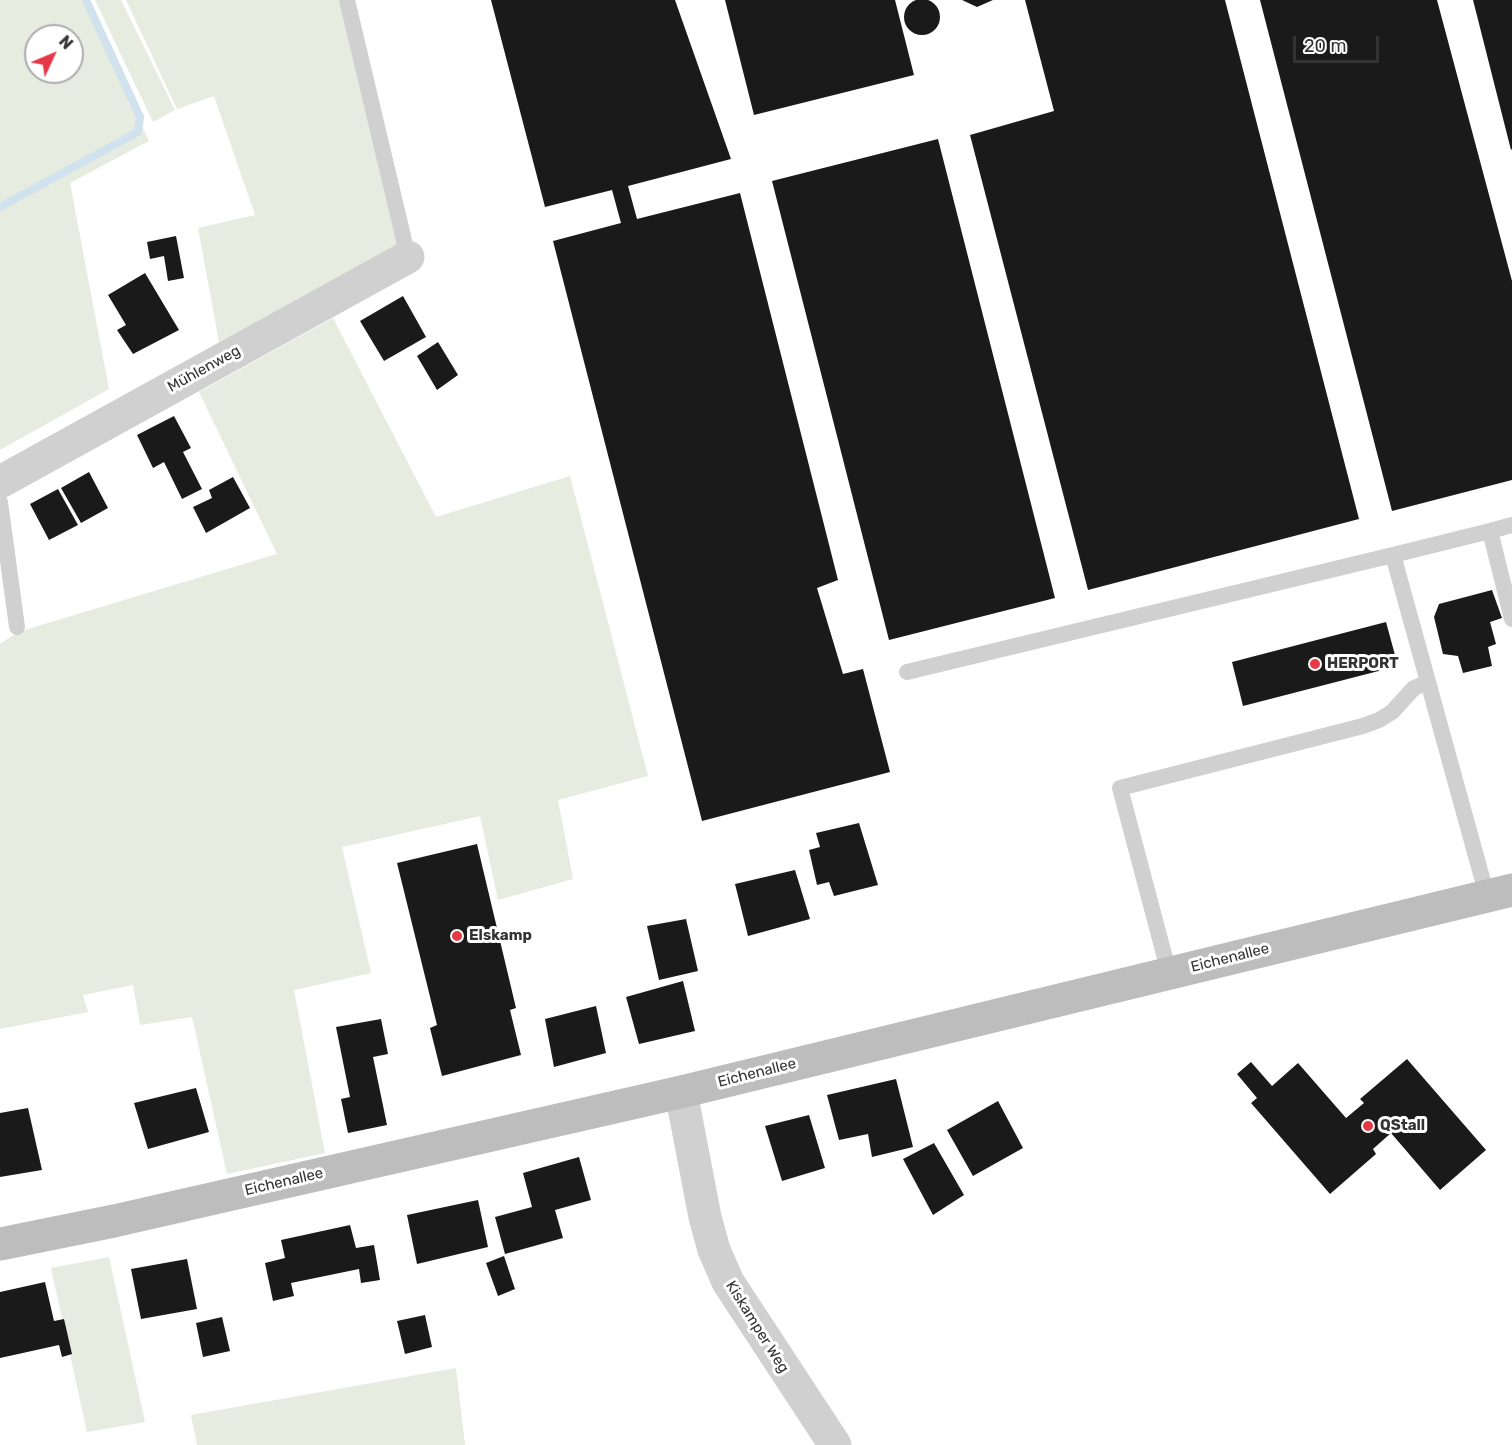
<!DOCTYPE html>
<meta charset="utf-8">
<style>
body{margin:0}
#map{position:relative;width:1512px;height:1445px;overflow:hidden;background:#fff;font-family:Rubik,sans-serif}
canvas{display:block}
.north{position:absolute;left:24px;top:24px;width:60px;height:60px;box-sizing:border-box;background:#fff;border:2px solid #adadad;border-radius:50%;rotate:46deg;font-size:16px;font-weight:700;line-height:24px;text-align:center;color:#333}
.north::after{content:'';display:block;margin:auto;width:21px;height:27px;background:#e63946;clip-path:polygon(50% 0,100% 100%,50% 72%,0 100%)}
.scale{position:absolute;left:1293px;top:36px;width:86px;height:27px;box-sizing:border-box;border:3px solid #333;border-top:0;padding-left:8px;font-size:18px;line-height:21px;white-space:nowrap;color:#333;-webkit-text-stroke:4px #fff;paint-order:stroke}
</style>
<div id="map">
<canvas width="1512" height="1445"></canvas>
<div class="north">N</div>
<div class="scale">20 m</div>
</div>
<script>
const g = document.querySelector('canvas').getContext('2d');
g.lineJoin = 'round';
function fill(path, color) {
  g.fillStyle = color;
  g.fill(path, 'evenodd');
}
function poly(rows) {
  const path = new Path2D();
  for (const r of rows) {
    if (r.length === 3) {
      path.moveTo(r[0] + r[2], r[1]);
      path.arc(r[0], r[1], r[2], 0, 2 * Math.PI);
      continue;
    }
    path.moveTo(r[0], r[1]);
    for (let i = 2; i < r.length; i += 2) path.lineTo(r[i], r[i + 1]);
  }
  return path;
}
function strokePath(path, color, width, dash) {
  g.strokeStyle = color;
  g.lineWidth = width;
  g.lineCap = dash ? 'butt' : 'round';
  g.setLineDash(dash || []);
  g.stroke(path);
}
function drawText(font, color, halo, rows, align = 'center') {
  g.font = font + ' Rubik,sans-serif';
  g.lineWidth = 6;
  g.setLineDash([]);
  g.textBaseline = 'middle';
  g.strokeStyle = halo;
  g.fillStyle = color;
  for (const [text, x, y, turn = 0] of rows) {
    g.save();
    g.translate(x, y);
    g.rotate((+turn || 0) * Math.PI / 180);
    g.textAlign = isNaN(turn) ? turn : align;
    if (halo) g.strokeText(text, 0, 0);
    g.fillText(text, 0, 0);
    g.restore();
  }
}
const green = poly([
 [0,0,83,0,149,141,70,183,109,389,0,450],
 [36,36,72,36,72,72,36,72],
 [95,0,121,0,175,110,153,122],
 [126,0,347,0,406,250,219,342,198,228,255,215,214,96,177,109],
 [333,318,436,517,570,476,648,776,558,800,573,879,498,900,480,816,342,847,371,973,294,990,325,1153,227,1174,192,1017,140,1025,133,985,83,995,88,1012,0,1029,0,644,18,632,277,554,199,392],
 [109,1257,145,1422,87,1432,51,1268],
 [456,1368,465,1445,197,1445,191,1415]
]);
const stream = poly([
 [0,207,138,132,140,117,86,0]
]);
const building = poly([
 [922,17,18],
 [491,0,675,0,731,159,628,186,637,219,740,193,838,580,817,588,843,674,863,669,890,772,702,821,553,241,621,223,612,190,545,207],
 [725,0,895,0,914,75,754,115],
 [962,0,993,0,977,7],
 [1025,0,1225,0,1359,519,1088,590,970,135,1054,111],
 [1260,0,1437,0,1512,281,1512,480,1392,511],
 [1473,0,1512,0,1512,149,1511,150],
 [938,139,1055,598,889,640,772,181],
 [176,236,184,278,168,281,164,256,150,259,147,242],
 [145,273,179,330,133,354,117,330,126,325,108,295],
 [403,296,426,337,384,361,360,321],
 [438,342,458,375,437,390,417,356],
 [174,416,191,448,183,452,202,489,182,499,164,462,153,468,137,435],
 [89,472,108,508,81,523,61,488],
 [233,477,250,508,206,533,193,507,212,498,209,490],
 [58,489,78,525,49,540,30,504],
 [1492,590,1502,618,1490,622,1496,644,1488,647,1492,666,1463,673,1458,656,1443,654,1434,617,1439,604],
 [1386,622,1398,666,1243,706,1232,662],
 [859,823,878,885,834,896,829,882,817,885,809,850,820,847,816,833],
 [477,844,516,1008,510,1010,521,1055,442,1076,430,1028,437,1025,397,863],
 [795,870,810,919,748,936,735,884],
 [686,919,698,971,659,980,647,926],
 [683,981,695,1031,639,1044,626,997],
 [596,1006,606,1053,554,1067,545,1019],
 [381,1019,388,1054,373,1057,387,1125,348,1133,341,1099,350,1097,336,1027],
 [1407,1059,1486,1150,1440,1190,1391,1133,1373,1149,1376,1154,1330,1194,1251,1103,1257,1098,1237,1074,1251,1062,1272,1086,1298,1063,1346,1118,1364,1103,1360,1099],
 [896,1079,913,1147,872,1157,868,1134,839,1140,827,1095],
 [196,1088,209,1132,148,1149,134,1103],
 [998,1101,1023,1148,973,1176,947,1130],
 [28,1108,42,1170,0,1177,0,1113],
 [809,1115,825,1168,782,1181,765,1126],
 [934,1143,964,1195,933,1215,903,1159],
 [579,1157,591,1200,555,1210,563,1238,505,1254,495,1217,532,1207,523,1173],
 [478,1200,488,1247,417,1264,407,1215],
 [350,1225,356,1248,374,1245,380,1280,361,1283,359,1269,291,1283,294,1296,273,1301,265,1263,285,1258,281,1240],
 [504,1256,515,1289,498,1296,486,1263],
 [187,1259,197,1309,141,1319,131,1269],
 [45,1282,54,1321,64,1319,72,1354,62,1357,59,1345,0,1358,0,1292],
 [425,1315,432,1347,405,1354,397,1321],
 [222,1317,230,1351,203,1357,196,1323]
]);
const lane = poly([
 [347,0,408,257],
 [0,502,17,627],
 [1490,531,1512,525],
 [907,672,1393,555],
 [1487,896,1393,555,1490,531,1512,619],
 [1169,973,1120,788,1363,726,1379,720,1392,712,1414,688,1428,682]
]);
const street = poly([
 [0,482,408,257],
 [681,1092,705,1217,714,1250,728,1282,835,1445]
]);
const secondary = poly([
 [0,1244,114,1221,681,1092,1512,890]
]);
const markers = [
 [1315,664,6,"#e63946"],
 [457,936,6,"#e63946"],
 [1368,1126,6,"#e63946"]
];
const streetNames = [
 ["Mühlenweg",204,369,-29],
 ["Eichenallee",1230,958,-14],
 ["Eichenallee",757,1073,-14],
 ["Eichenallee",284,1182,-13],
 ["Kiskamper Weg",757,1327,58]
];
const poiNames = [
 ["HERPORT",1327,664],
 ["Elskamp",469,936],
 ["QStall",1380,1126]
];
fill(green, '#e6ecdf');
strokePath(stream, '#cfe2ee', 8);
fill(building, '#1a1a1a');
strokePath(lane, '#d0d0d0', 16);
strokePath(street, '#d0d0d0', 33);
strokePath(secondary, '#bdbdbd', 33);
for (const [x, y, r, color] of markers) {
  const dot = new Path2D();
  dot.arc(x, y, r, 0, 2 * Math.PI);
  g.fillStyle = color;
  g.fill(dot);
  strokePath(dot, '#fff', 2);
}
drawText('15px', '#333', '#fff', streetNames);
drawText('bold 15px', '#333', '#fff', poiNames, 'left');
</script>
